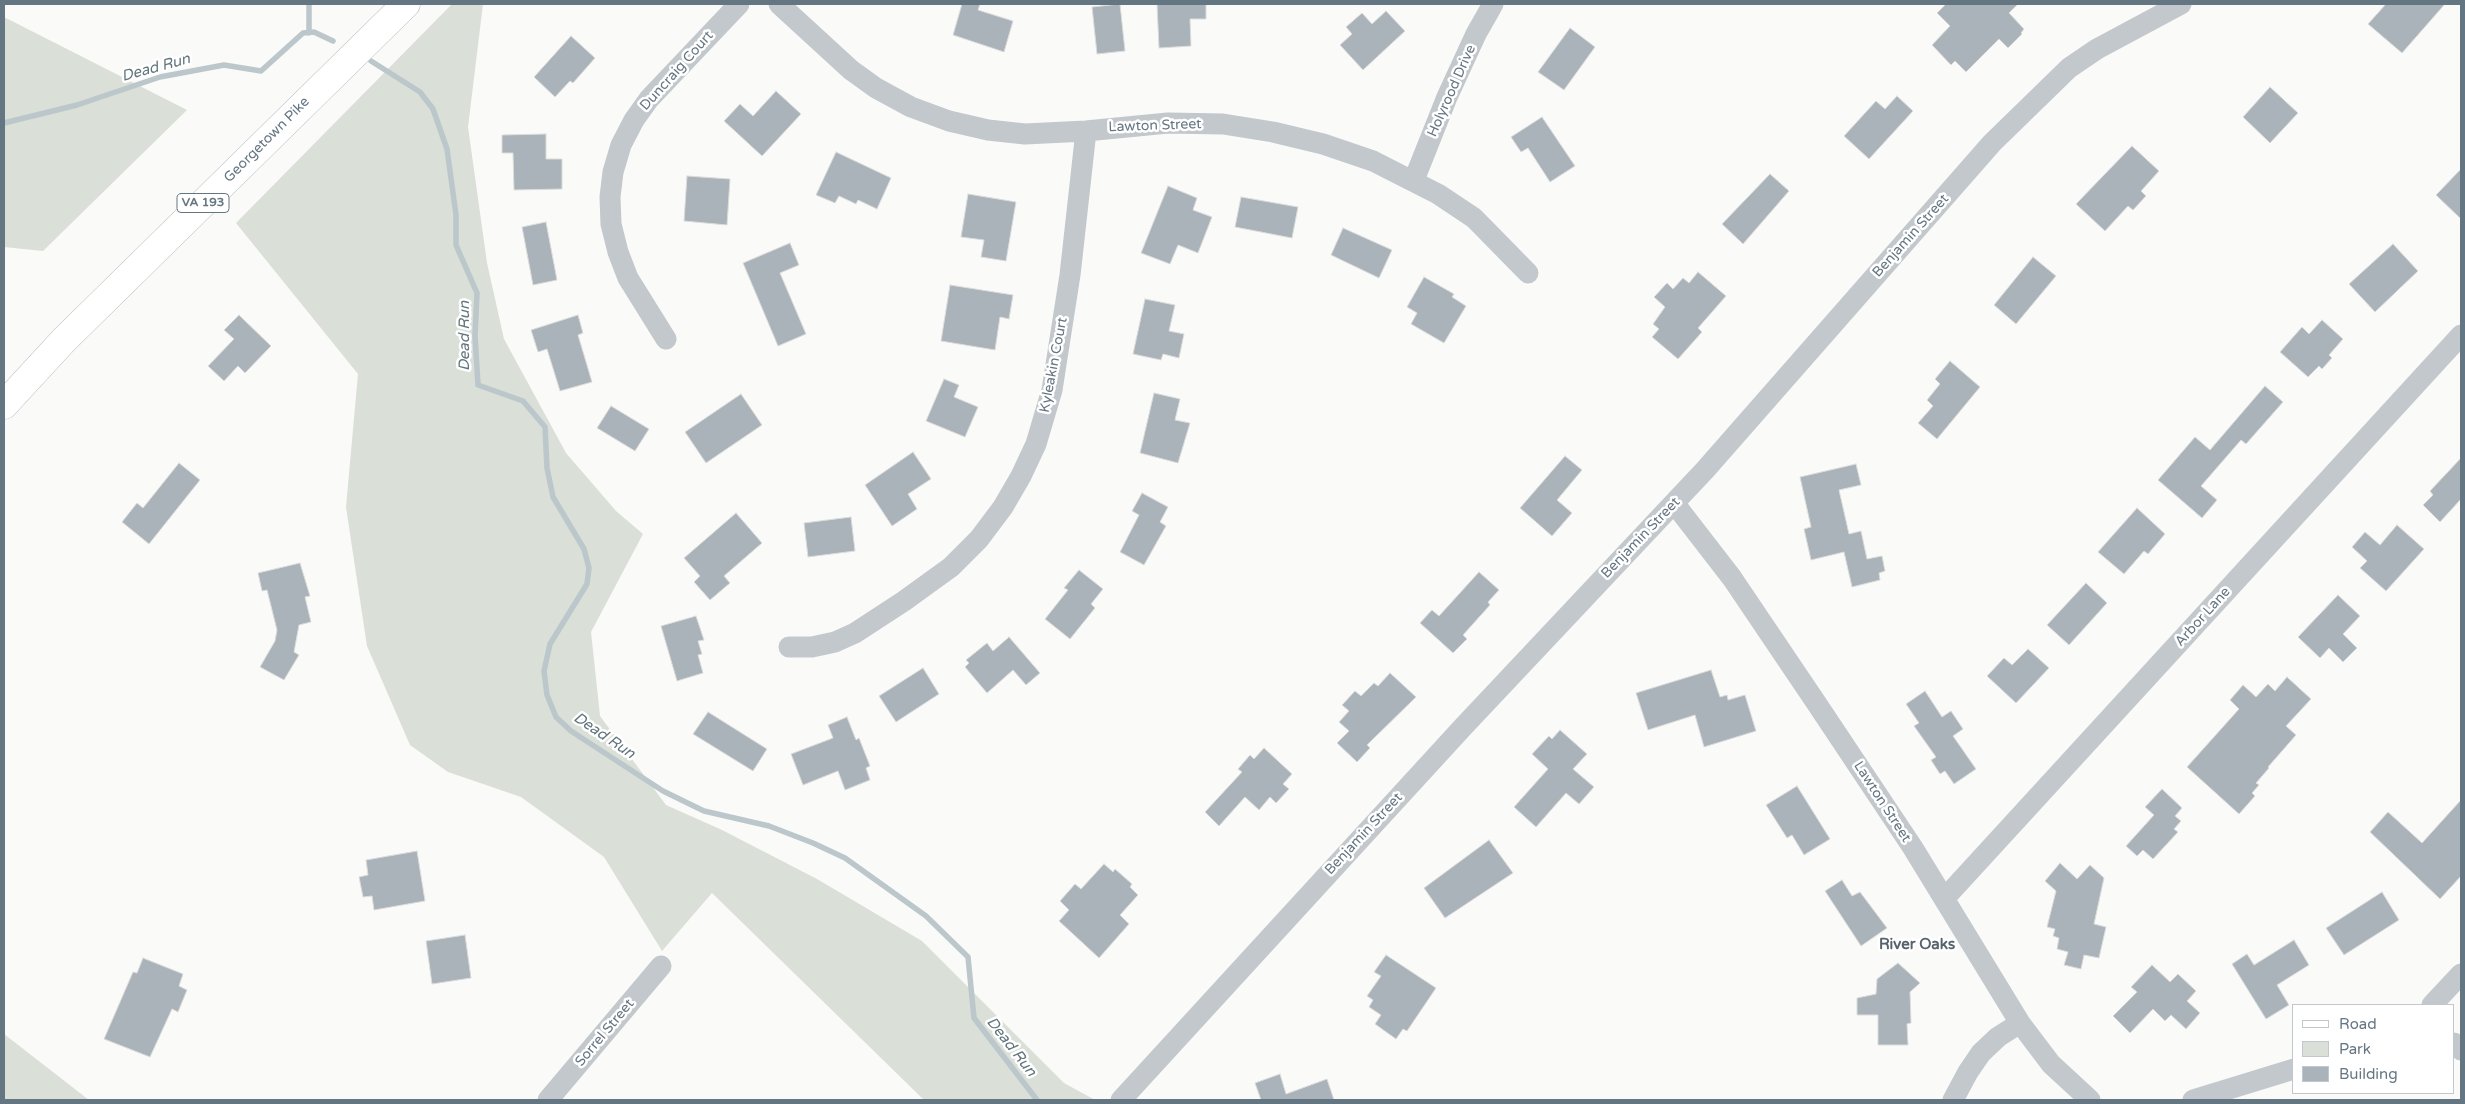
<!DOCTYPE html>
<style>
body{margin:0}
#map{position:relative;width:2465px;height:1104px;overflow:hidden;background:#fafaf8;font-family:"Varela Round",sans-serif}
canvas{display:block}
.frame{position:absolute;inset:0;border:5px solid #657683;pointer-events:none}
.legend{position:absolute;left:2292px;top:1004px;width:162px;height:90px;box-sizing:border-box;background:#fff;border:1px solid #c1c8cd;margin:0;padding:6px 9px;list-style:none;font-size:15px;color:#657683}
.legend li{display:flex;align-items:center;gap:10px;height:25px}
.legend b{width:25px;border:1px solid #c1c8cd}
</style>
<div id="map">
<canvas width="2465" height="1104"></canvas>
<div class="frame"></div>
<ul class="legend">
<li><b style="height:6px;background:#fff"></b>Road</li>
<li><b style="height:14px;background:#dadfd7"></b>Park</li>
<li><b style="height:14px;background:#aab3b9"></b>Building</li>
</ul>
</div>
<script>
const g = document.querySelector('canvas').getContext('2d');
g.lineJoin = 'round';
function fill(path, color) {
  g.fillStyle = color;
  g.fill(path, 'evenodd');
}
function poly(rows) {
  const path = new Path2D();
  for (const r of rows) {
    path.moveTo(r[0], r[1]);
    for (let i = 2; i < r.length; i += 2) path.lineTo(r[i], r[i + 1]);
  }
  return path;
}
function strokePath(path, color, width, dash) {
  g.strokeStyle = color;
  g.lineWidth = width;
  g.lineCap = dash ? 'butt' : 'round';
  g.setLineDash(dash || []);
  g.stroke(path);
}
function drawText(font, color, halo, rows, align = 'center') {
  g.font = font + ' "Varela Round",sans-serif';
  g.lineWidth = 5;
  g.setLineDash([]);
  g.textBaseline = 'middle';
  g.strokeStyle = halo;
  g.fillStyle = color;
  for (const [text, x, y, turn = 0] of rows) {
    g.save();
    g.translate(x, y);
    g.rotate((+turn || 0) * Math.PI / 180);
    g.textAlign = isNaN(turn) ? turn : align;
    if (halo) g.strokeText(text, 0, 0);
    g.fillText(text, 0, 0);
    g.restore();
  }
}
const green = poly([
 [452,4,483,4,468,127,487,263,504,339,566,453,616,511,643,534,591,632,600,716,666,805,722,830,817,879,922,941,1064,1083,1095,1100,924,1100,712,893,662,951,604,857,521,797,448,772,410,745,367,646,346,507,358,374,236,223],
 [4,17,187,110,43,251,4,247],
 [4,1034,31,1055,89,1100,4,1100]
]);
const stream = poly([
 [309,4,309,33],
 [371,61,420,92,433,109,447,149,456,215,456,245,477,293,475,336,478,385,523,401,545,427,547,468,553,497,584,549,589,568,587,584,550,644,544,671,547,695,556,717,571,731,663,791,704,811,769,826,813,843,845,858,926,916,968,957,974,1018,1037,1100],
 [4,123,77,105,160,77,224,65,261,71,303,33,314,32,333,41]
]);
const building = poly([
 [962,4,980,4,978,10,1013,21,1004,52,953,35,962,4],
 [1120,4,1125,51,1097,54,1092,7,1120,4],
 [1157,4,1206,4,1206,19,1190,19,1191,46,1159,48,1157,4],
 [1946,4,2018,4,2009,13,2024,29,2021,33,2022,34,2008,48,1999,39,1966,72,1955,61,1951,65,1932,45,1950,26,1937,13,1946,4],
 [2386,4,2445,4,2402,53,2368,24,2386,4],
 [1386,11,1405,31,1363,70,1340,45,1352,34,1346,27,1362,13,1372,24,1386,11],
 [1570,28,1595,47,1564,90,1538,72,1570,28],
 [571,36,595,58,573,83,570,81,555,97,534,77,571,36],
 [2270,87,2298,113,2270,143,2243,117,2270,87],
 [776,91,801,114,762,156,724,121,740,104,753,116,776,91],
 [1897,96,1913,111,1869,159,1844,136,1876,101,1885,109,1897,96],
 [1542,117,1575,166,1550,182,1528,148,1521,152,1511,137,1542,117],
 [546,134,546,159,562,159,562,189,514,190,513,153,502,153,502,135,546,134],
 [2132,146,2159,171,2141,191,2146,196,2133,210,2128,206,2105,231,2076,204,2132,146],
 [836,152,891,178,877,209,858,200,856,204,839,196,835,203,816,195,836,152],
 [2461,169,2461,219,2436,195,2461,169],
 [1770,174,1789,191,1743,244,1722,224,1770,174],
 [687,176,730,179,727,225,684,221,687,176],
 [1168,186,1197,198,1193,210,1212,217,1198,253,1178,245,1170,264,1141,253,1168,186],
 [968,194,1016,202,1006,261,981,257,984,240,961,237,968,194],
 [1241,197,1298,207,1292,238,1235,227,1241,197],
 [546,222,557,280,533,285,522,227,546,222],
 [1343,228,1392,250,1379,278,1331,255,1343,228],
 [790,243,799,265,780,273,806,334,778,346,743,263,790,243],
 [2393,244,2418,271,2375,312,2349,284,2393,244],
 [2033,257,2056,276,2016,324,1994,305,2033,257],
 [1698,272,1726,296,1698,328,1702,332,1678,359,1652,337,1659,329,1653,324,1665,307,1654,297,1667,283,1673,289,1683,278,1689,283,1698,272],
 [1424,277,1454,294,1452,297,1466,306,1444,343,1411,324,1417,313,1407,307,1424,277],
 [950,285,1013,295,1009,319,1000,317,995,350,941,341,950,285],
 [1145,299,1175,305,1169,331,1184,334,1179,358,1163,354,1161,360,1133,354,1145,299],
 [239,315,271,346,245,373,238,366,224,381,208,366,234,339,224,330,239,315],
 [578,315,583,333,578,335,592,382,560,391,547,349,538,352,531,330,578,315],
 [2322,320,2343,339,2329,355,2332,358,2322,369,2319,366,2308,377,2280,352,2302,327,2309,334,2322,320],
 [1950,361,1980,387,1937,439,1918,423,1933,406,1927,400,1940,384,1935,379,1950,361],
 [944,379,959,385,954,397,978,407,965,437,926,421,944,379],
 [2265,386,2283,402,2246,444,2241,440,2201,486,2217,500,2202,518,2158,480,2195,437,2210,450,2265,386],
 [1154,393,1180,399,1175,420,1190,423,1178,463,1140,453,1154,393],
 [741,394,762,425,706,463,685,432,741,394],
 [611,406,649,429,635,451,597,428,611,406],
 [913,452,931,479,908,494,917,509,892,526,865,485,913,452],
 [1565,456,1582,470,1557,500,1572,513,1552,536,1520,508,1565,456],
 [2461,458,2461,499,2440,522,2423,505,2433,495,2430,491,2461,458],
 [179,463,200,480,149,544,122,522,137,503,143,508,179,463],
 [1856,464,1861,485,1839,490,1849,534,1861,531,1867,559,1882,556,1885,571,1879,573,1880,580,1852,587,1844,552,1811,560,1804,529,1811,527,1800,477,1856,464],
 [1142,493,1168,507,1160,522,1166,526,1144,565,1120,552,1139,515,1132,511,1142,493],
 [2137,508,2165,534,2148,554,2144,551,2124,574,2098,552,2137,508],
 [736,513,762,543,724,576,730,583,710,600,694,582,700,576,684,558,736,513],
 [851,517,855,551,808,557,804,523,851,517],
 [2397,525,2424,549,2386,591,2360,568,2367,561,2352,547,2365,532,2380,545,2397,525],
 [300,563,310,596,305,597,311,622,299,625,294,652,299,655,284,680,260,667,275,641,277,630,267,590,262,591,258,573,300,563],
 [1079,570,1103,589,1091,604,1095,608,1070,639,1045,619,1068,590,1064,588,1079,570],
 [1479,572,1499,590,1488,602,1490,605,1463,635,1467,639,1453,653,1420,623,1432,610,1439,616,1479,572],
 [2086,583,2107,603,2069,645,2047,625,2086,583],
 [2338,595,2360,616,2343,634,2357,648,2343,662,2329,648,2320,658,2298,637,2338,595],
 [696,616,704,640,698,641,702,654,698,655,703,673,677,681,661,626,696,616],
 [1009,637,1040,673,1026,685,1013,670,987,693,965,667,969,663,966,660,987,643,993,651,1009,637],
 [2028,649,2049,668,2016,703,1987,676,2004,658,2012,665,2028,649],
 [923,668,939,694,896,722,879,696,923,668],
 [1711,670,1720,697,1727,695,1728,700,1745,695,1756,731,1704,747,1695,715,1648,730,1636,693,1711,670],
 [1390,673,1416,697,1367,745,1370,748,1357,762,1337,743,1349,731,1339,722,1349,711,1342,705,1355,691,1361,696,1374,683,1378,686,1390,673],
 [2287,677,2311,699,2286,726,2296,735,2268,767,2269,768,2256,783,2259,785,2252,793,2255,796,2239,814,2187,767,2239,709,2230,700,2243,685,2256,697,2268,684,2275,691,2287,677],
 [1925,691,1942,717,1951,711,1963,729,1953,736,1976,769,1954,784,1945,771,1940,774,1931,760,1936,757,1914,726,1919,723,1906,704,1925,691],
 [708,712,767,749,753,771,693,734,708,712],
 [847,717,856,740,859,738,870,766,866,768,870,780,845,790,838,771,803,785,791,754,833,738,828,725,847,717],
 [1560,730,1587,754,1573,769,1594,787,1579,804,1566,793,1536,827,1514,807,1548,769,1532,754,1549,736,1552,739,1560,730],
 [1264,748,1292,774,1283,784,1289,789,1276,803,1270,797,1259,810,1245,797,1219,826,1205,812,1242,772,1238,769,1250,755,1254,759,1264,748],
 [1797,786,1830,839,1804,855,1792,835,1787,838,1766,805,1797,786],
 [2162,789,2182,808,2175,816,2181,821,2174,829,2178,832,2153,859,2143,850,2137,856,2126,846,2154,815,2145,807,2162,789],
 [2461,800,2461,876,2440,899,2370,832,2388,812,2422,843,2461,800],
 [1489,840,1513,873,1445,918,1424,888,1489,840],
 [417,851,425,901,374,910,372,896,363,897,359,877,368,875,366,860,417,851],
 [2060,863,2077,879,2090,865,2104,878,2094,924,2106,927,2099,958,2084,955,2081,969,2064,965,2068,952,2057,949,2059,938,2053,936,2055,929,2047,927,2056,891,2045,881,2060,863],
 [1104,864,1113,872,1115,869,1132,884,1130,887,1138,895,1120,915,1129,924,1099,958,1059,921,1069,910,1060,901,1075,884,1081,889,1104,864],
 [1842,880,1852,896,1860,892,1887,928,1861,946,1825,891,1842,880],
 [2382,892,2399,920,2344,955,2326,928,2382,892],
 [465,935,471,978,432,984,426,941,465,935],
 [2294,940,2309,965,2277,985,2289,1005,2266,1019,2232,964,2247,954,2254,965,2294,940],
 [1386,955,1436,988,1407,1031,1403,1029,1396,1039,1375,1024,1381,1015,1369,1007,1373,1000,1367,996,1381,976,1374,972,1386,955],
 [143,958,183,974,179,986,187,990,178,1012,172,1009,150,1057,104,1039,133,972,137,973,143,958],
 [1898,963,1920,983,1910,992,1911,1023,1907,1024,1908,1045,1878,1045,1878,1015,1857,1015,1857,998,1876,994,1877,979,1898,963],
 [2152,965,2170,982,2178,974,2196,991,2187,1001,2200,1013,2186,1029,2171,1015,2165,1021,2153,1009,2130,1033,2113,1016,2137,992,2131,987,2152,965],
 [1280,1074,1286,1094,1327,1079,1334,1100,1261,1100,1255,1083,1280,1074]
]);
const street = poly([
 [779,4,851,70,876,88,911,107,949,121,988,130,1025,134,1086,131,1168,123,1223,124,1273,132,1323,144,1373,161,1438,194,1474,218,1528,273],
 [1414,180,1447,97,1476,34,1493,4],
 [666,339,628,278,618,252,611,224,610,197,613,172,621,145,634,120,649,99,739,4],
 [1674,503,1732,578,1817,704,1913,848,2020,1023,2051,1064,2090,1100],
 [789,647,812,647,835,642,855,633,904,601,951,567,979,539,1003,507,1021,476,1036,444,1052,390,1070,275,1086,131],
 [1944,899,2461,335],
 [2432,1005,2461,974],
 [2454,1043,2461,1050],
 [548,1100,661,966],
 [1121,1100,1463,727,1705,470,1992,143,2069,68,2097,49,2181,4],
 [1953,1100,1968,1072,1981,1053,1998,1037,2020,1023],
 [2193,1100,2294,1069]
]);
const primary = poly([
 [4,405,64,340,406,4]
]);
const shields = [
 [203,203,52]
];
const shieldNames = [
 ["VA 193",203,203]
];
const streetNames = [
 ["Duncraig Court",677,71,-48],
 ["Holyrood Drive",1452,91,-66],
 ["Lawton Street",1155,126,-2],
 ["Georgetown Pike",267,140,-45],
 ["Benjamin Street",1911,236,-48],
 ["Kyleakin Court",1054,365,-79],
 ["Benjamin Street",1641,538,-46],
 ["Arbor Lane",2203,617,-48],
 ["Lawton Street",1882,802,57],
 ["Benjamin Street",1364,834,-47],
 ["Sorrel Street",605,1033,-50]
];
const waterNames = [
 ["Dead Run",156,68,-15],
 ["Dead Run",465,336,-90],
 ["Dead Run",604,736,34],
 ["Dead Run",1011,1047,52]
];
const neighbourhoodNames = [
 ["River Oaks",1917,945]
];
fill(green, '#dadfd7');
strokePath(stream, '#bbc7cb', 5.5);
fill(building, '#aab3b9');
strokePath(building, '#dcdcda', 1);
strokePath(primary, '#b5babe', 29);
strokePath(street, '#c3c8cc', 21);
strokePath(primary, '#fff', 28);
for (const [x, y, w] of shields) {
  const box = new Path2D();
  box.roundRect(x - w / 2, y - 9.5, w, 19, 4);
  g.fillStyle = '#fff';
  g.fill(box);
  strokePath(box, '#657683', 1);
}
drawText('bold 12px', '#657683', null, shieldNames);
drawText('14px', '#657683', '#fff', streetNames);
drawText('italic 15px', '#60757c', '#fff', waterNames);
drawText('bold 15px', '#57646e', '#fff', neighbourhoodNames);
</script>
